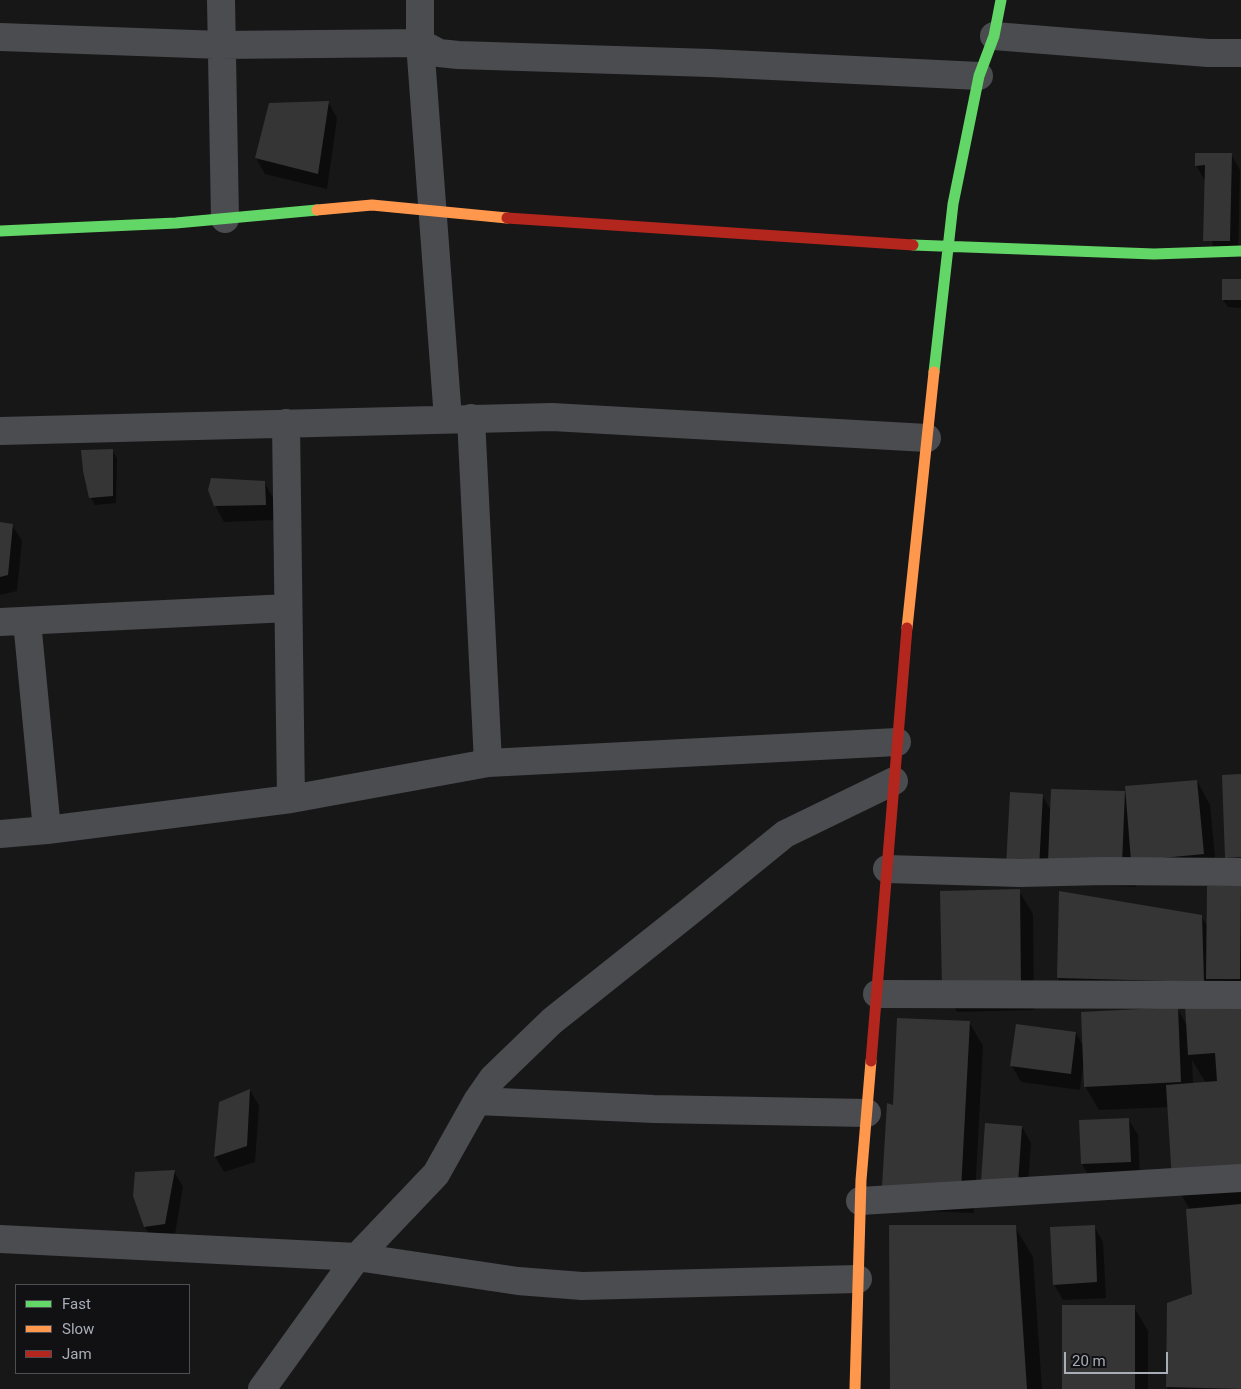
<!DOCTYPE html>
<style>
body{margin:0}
#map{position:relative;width:1241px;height:1389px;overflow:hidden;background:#171717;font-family:Roboto,sans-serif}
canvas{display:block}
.legend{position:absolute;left:15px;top:1284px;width:175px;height:90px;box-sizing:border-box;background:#111113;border:1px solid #4d4f55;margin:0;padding:6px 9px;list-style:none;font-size:15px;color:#a8adb8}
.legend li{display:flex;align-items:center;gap:10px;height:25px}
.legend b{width:25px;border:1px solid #4d4f55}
.scale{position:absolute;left:1064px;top:1352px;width:104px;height:22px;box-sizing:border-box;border:2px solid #a8adb8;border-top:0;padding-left:6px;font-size:15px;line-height:18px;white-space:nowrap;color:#a8adb8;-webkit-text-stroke:4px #111113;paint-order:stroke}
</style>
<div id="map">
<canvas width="1241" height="1389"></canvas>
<ul class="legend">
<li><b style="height:6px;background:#63d668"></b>Fast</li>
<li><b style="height:6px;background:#ff974d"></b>Slow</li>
<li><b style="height:6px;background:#b3261e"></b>Jam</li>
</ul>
<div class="scale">20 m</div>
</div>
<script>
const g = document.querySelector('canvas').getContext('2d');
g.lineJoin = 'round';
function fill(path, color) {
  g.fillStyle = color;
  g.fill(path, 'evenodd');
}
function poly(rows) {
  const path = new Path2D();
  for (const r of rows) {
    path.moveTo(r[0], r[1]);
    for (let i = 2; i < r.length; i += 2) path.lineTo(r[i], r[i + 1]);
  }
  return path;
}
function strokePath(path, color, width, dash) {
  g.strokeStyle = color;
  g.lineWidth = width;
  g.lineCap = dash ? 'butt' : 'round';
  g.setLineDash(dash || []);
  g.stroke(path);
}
const shadow = poly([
 [328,102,337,118,327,189,265,174,256,158],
 [1231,154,1240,170,1238,257,1214,256,1205,181,1196,165],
 [1241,280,1241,308,1228,307,1223,300],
 [112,451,117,458,116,503,95,505,91,498],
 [264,482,273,498,275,520,224,522,215,505],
 [0,524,12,525,22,541,17,591,0,595],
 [1197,781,1210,805,1217,878,1136,867,1136,887,1017,882,1042,795,1051,811,1052,790,1127,793],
 [1208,887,1241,887,1241,1389,1168,1389,1167,1387,1193,1295,1190,1210,1173,1180,1169,1107,1099,1110,1085,1086,1084,1066,1083,1066,1080,1090,1021,1082,1012,1066,1076,1033,1083,1046,1177,1008,1187,1026,1186,1005,1072,1002,1058,978,1060,893,1201,916,1208,927],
 [1192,1060,1206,1083,1193,1084],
 [1019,891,1033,914,1034,1010,957,1012,944,988],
 [969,1022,983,1046,974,1213,897,1210,894,1106],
 [250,1090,259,1106,255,1162,224,1172,215,1156],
 [1128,1119,1138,1135,1140,1178,1091,1180,1082,1164],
 [1022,1127,1031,1143,1027,1199,992,1196],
 [174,1171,183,1187,174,1240,154,1243,145,1227],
 [1094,1226,1103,1242,1106,1298,1063,1300,1054,1284],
 [1015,1227,1033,1257,1042,1389,891,1389],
 [1134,1307,1148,1331,1148,1389,1063,1389]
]);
const building = poly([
 [329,101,318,174,255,158,269,103],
 [1195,153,1232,153,1230,241,1203,241,1205,165,1195,166],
 [1222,279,1241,279,1241,300,1222,300],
 [113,449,113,496,89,498,83,471,81,450],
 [211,478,265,481,266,505,214,506,208,490],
 [0,522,13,524,8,575,0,577],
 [1241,774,1241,857,1225,858,1222,775],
 [1197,780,1204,854,1131,861,1125,786],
 [1051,789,1125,791,1122,864,1048,861],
 [1010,792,1043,794,1039,868,1006,866],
 [1207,886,1241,886,1240,979,1206,979],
 [1020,889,1021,987,942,989,940,891],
 [1059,891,1202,915,1204,982,1057,978],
 [1241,1002,1241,1176,1172,1181,1166,1085,1217,1081,1215,1053,1188,1055,1185,1005],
 [1178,1007,1181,1082,1084,1087,1081,1012],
 [897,1018,970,1021,961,1190,882,1186,887,1103,893,1105],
 [1016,1024,1076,1032,1071,1074,1010,1066],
 [250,1089,247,1146,214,1157,219,1102],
 [1129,1118,1131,1162,1081,1164,1079,1120],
 [985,1123,1022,1126,1018,1183,981,1181],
 [175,1170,165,1224,144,1227,133,1196,135,1172],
 [1241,1204,1241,1389,1166,1387,1167,1303,1192,1294,1186,1209],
 [889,1225,1016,1225,1027,1389,890,1389],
 [1095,1225,1097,1282,1053,1285,1050,1227],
 [1062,1305,1135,1305,1135,1389,1062,1389]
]);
const street = poly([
 [221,0,225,219],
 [420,0,420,43,448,419],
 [994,36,1208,53,1241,53],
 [0,37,221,45,420,43,439,53,458,55,710,63,979,76],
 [471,418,488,763],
 [286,423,291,799],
 [0,431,552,417,927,438],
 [27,621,47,830],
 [0,622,288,608],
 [0,834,47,830,291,799,488,763,897,742],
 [887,869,1020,873,1104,871,1241,872],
 [877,994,1241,995],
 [477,1101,654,1109,867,1113],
 [860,1201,1241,1178],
 [0,1239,357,1257,518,1281,582,1286,858,1279],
 [262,1389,357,1257,436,1174,477,1101,493,1078,552,1021,689,912,785,834,894,781]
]);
const fast = poly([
 [0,231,176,223,317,210],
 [913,245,1154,254,1241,251],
 [934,372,953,204,979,76,994,36,1001,0]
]);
const slow = poly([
 [317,210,372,205,507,218],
 [907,628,934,372],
 [855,1389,861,1180,871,1061]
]);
const jam = poly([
 [507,218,913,245],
 [871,1061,907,628]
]);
fill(shadow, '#0007');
fill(building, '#353536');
strokePath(street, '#4b4c50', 28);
strokePath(fast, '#63d668', 11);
strokePath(slow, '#ff974d', 11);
strokePath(jam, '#b3261e', 11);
</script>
